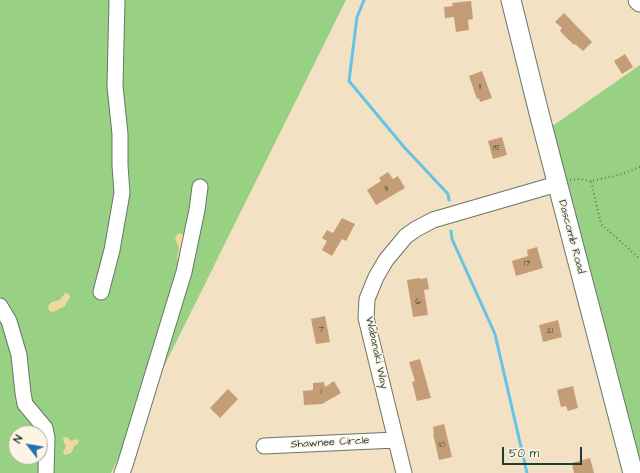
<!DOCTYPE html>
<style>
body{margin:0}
#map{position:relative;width:640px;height:473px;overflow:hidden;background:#f2e1c3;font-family:"Architects Daughter",sans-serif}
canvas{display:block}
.north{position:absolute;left:8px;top:425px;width:40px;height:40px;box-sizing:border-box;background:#fcf5e5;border:1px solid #a4ab9e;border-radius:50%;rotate:301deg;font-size:11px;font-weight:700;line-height:16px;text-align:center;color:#1f3d34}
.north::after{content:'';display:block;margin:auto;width:14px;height:18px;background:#1f6fb2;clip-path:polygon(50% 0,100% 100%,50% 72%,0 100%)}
.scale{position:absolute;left:502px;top:447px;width:80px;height:18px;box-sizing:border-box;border:2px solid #1f3d34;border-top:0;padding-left:5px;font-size:12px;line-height:14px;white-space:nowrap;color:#1f3d34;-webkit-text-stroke:3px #fcf5e5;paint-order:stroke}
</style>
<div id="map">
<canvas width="640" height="473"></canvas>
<div class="north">N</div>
<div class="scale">50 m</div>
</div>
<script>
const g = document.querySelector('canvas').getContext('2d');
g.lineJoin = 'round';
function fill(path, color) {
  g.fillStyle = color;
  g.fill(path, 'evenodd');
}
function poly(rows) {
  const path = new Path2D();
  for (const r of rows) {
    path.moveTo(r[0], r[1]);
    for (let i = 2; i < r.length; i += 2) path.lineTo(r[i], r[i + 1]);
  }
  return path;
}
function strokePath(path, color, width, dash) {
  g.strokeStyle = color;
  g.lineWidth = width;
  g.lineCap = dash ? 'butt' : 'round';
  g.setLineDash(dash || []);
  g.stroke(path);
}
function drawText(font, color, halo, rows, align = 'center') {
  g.font = font + ' "Architects Daughter",sans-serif';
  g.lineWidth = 3;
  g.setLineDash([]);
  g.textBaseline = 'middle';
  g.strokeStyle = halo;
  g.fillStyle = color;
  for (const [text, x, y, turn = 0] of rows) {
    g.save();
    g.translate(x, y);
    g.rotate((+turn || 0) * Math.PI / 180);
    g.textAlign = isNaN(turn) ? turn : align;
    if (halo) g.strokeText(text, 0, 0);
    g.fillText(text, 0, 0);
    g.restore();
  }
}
const green = poly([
 [0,0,346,0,111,473,0,473],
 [16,433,40,433,40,457,16,457],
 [640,65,640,459,551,127]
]);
const sand = poly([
 [179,233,185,235,179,261,177,258,179,248,175,238],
 [65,293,69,294,70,297,65,306,53,312,50,311,48,308,49,304,52,302,60,300],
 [64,437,67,437,71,441,78,439,79,442,74,447,71,453,65,455,63,453,66,446,63,440]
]);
const stream = poly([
 [364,0,357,17,349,81,404,147,448,194,449,200],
 [451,231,452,239,495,334,527,473]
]);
const building = poly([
 [471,1,473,19,468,20,469,30,456,32,454,17,445,18,444,7,453,6,452,3],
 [564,13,592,42,583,51,575,44,574,45,560,31,562,28,555,22],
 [625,54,633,67,622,74,614,61],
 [482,71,492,98,480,102,479,98,477,99,469,76],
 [502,137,507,155,493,159,488,141],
 [388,172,393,179,398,176,405,188,376,205,367,190,381,181,379,178],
 [342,218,355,224,346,241,342,239,332,256,322,250,327,241,322,238,327,230,333,233],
 [537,247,543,268,516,276,512,261,528,256,527,250],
 [420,278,420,279,427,278,429,289,424,290,428,315,413,317,407,280],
 [325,316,330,342,316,344,311,319],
 [558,320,562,337,543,342,539,325],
 [420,359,431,398,417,401,412,382,415,381,409,362],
 [334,381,341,393,322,404,304,405,303,391,313,390,313,383,324,382,325,387],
 [573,386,578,408,568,411,566,406,561,407,557,390],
 [228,389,238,399,220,418,210,408],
 [444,424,452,457,439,460,433,434,434,434,433,427],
 [590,458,594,473,574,473,572,463]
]);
const path = poly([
 [640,167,619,175,591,181,601,224,640,259],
 [570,180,578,179,591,181]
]);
const minor = poly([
 [101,292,112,250,122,193,120,165,120,134,115,86,117,0],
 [0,306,9,321,19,355,23,393,25,404,45,428,47,438,46,473],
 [264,446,396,440],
 [122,473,125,465,184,272,197,210,200,187],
 [404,473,366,318,367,299,376,277,386,260,406,236,416,229,433,220,557,184]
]);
const major = poly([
 [511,0,539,113,633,473],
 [638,0,640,2]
]);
const numberNames = [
 ["11",480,87],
 ["15",497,148],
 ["3",386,189],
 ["17",527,264],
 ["6",418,302],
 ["7",321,330],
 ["21",550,331],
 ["1",321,392],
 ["10",442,445]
];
const streetNames = [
 ["Dascomb Road",571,237,75],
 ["Wabanaki Way",376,353,78],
 ["Shawnee Circle",330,443,-3]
];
fill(green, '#98d184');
fill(sand, '#eeda9e');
strokePath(stream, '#65c4e4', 3);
fill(building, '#c49d76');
strokePath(minor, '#697666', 17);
strokePath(major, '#697666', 21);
strokePath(path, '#697666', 2, [1, 3]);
strokePath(minor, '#fff', 15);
strokePath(major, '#fff', 19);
drawText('9px', '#485544', null, numberNames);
drawText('11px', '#1f3d34', '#fcf5e5', streetNames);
</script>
